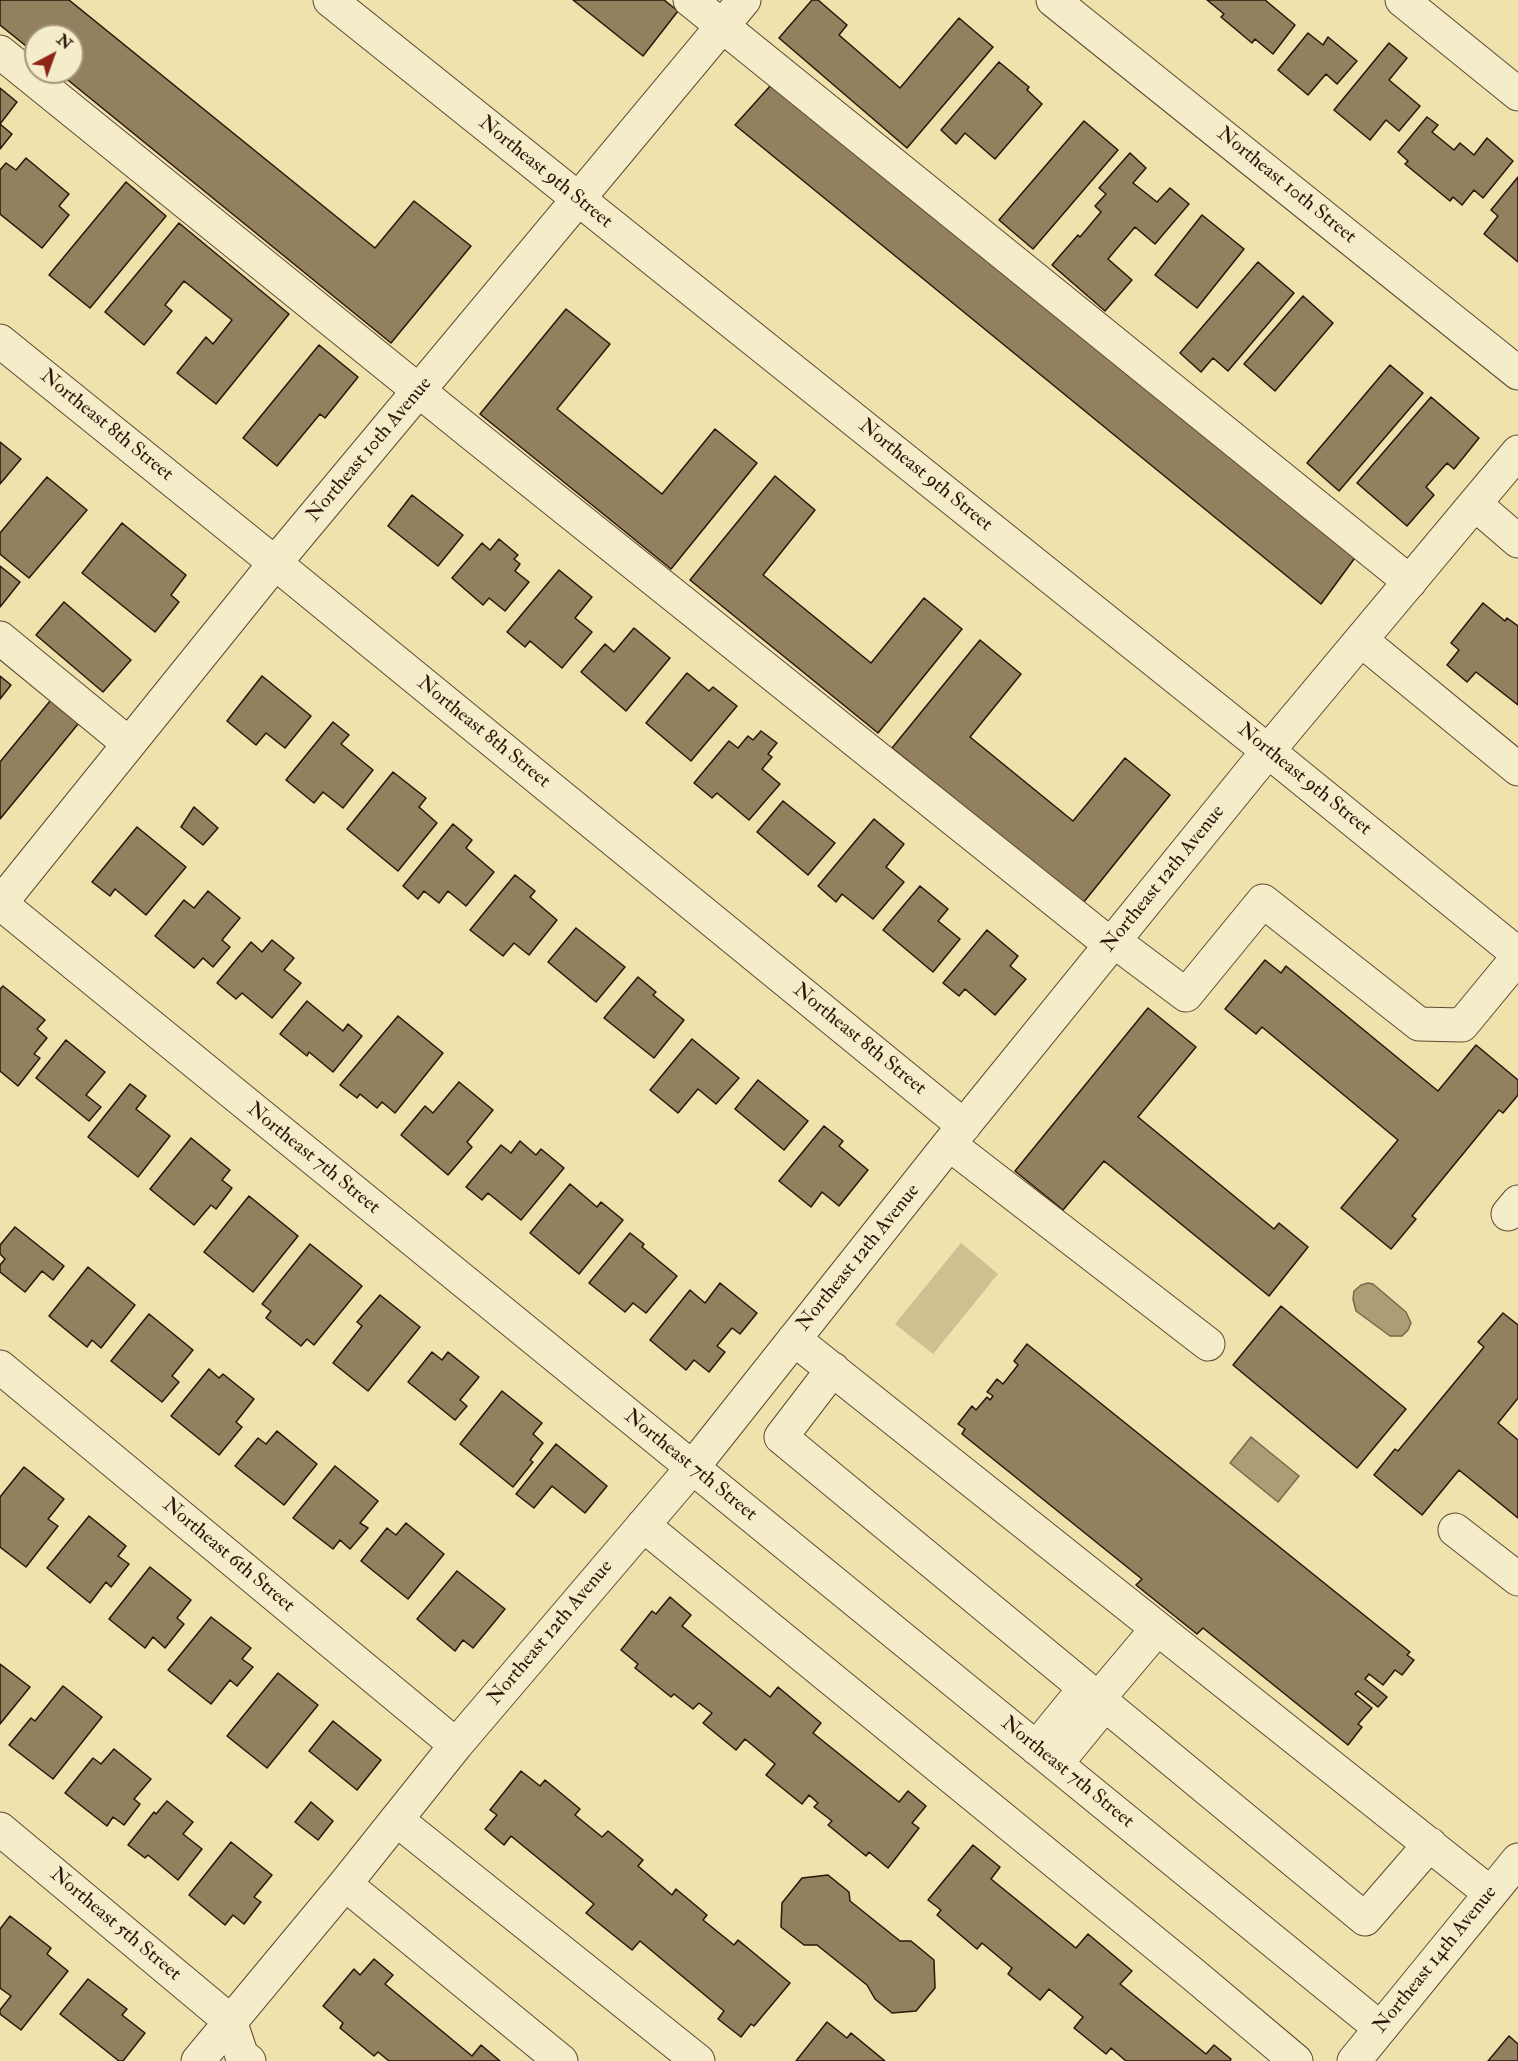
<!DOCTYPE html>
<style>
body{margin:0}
#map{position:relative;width:1518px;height:2061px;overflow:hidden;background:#f0e2ad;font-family:"IM FELL Double Pica",serif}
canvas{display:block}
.north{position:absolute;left:24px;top:24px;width:60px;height:60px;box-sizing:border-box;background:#f5ecca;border:2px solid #a5967d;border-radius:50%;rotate:41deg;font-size:16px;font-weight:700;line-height:24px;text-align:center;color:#2c1609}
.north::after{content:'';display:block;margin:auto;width:21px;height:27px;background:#8f2418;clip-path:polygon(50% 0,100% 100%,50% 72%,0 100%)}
</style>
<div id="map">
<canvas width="1518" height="2061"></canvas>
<div class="north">N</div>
</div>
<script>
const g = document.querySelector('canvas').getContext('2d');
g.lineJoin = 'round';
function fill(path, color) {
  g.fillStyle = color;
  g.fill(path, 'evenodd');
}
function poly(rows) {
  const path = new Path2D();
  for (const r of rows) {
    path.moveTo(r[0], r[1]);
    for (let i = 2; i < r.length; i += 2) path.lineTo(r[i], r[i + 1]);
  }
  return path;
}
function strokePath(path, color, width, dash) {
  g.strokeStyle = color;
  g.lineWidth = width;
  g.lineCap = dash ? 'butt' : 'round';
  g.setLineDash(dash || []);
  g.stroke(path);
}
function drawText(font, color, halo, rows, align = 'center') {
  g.font = font + ' "IM FELL Double Pica",serif';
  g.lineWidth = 4.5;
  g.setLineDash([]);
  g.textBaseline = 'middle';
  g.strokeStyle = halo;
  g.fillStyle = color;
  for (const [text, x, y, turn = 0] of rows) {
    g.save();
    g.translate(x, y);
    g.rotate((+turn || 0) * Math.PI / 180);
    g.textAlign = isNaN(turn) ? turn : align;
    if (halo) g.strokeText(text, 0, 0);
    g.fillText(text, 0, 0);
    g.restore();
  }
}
const green = poly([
 [961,1243,998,1274,933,1354,895,1324]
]);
const water = poly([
 [1368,1283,1373,1284,1406,1312,1411,1323,1408,1330,1402,1336,1390,1336,1356,1311,1353,1299,1354,1291,1361,1285,1368,1283],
 [1251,1437,1299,1476,1278,1502,1230,1463,1251,1437]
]);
const building = poly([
 [0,0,69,0,375,248,414,201,471,246,391,343,58,72,72,72,72,36,36,36,36,54,0,25,0,0],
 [573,0,664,0,678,11,643,56,573,0],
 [812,0,818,0,847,25,839,35,900,88,959,18,993,47,907,148,779,38,812,0],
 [1207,0,1265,0,1295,25,1273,54,1255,39,1252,43,1221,17,1224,14,1207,0],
 [1308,33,1323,45,1328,37,1357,61,1337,84,1326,74,1308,95,1278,70,1308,33],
 [1389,43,1407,58,1389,80,1420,106,1399,131,1386,120,1370,140,1334,110,1389,43],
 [999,62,1029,87,1027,90,1042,104,995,159,965,133,956,144,941,130,999,62],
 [772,84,1357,555,1321,604,735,125,772,84],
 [0,88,17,102,0,124,12,134,0,149,0,88],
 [1427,117,1438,125,1432,132,1454,150,1460,143,1474,155,1487,138,1513,161,1483,198,1474,190,1462,205,1453,197,1450,201,1405,164,1408,161,1398,152,1427,117],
 [1084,121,1118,150,1033,249,999,220,1084,121],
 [1130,153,1146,168,1133,183,1157,202,1170,188,1189,204,1155,244,1135,227,1108,259,1132,280,1105,311,1052,265,1078,235,1080,237,1101,212,1095,206,1106,194,1099,188,1130,153],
 [26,158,69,194,59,206,69,215,42,248,0,214,0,170,6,163,16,170,26,158],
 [1518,177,1518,262,1484,234,1498,216,1491,210,1518,177],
 [126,182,166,216,90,308,49,275,126,182],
 [1202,215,1244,249,1197,308,1155,275,1202,215],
 [179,223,289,314,216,404,177,373,206,337,213,344,232,320,184,281,165,305,172,311,144,345,105,312,179,223],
 [1258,262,1294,293,1228,371,1213,358,1201,372,1180,353,1258,262],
 [1303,296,1333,323,1275,391,1244,364,1303,296],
 [566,309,610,344,557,409,662,494,715,429,757,463,671,569,480,414,566,309],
 [319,345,358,377,325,418,320,414,277,466,243,438,319,345],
 [1390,365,1423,393,1339,491,1307,463,1390,365],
 [1431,397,1479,438,1454,469,1447,463,1426,487,1434,495,1407,526,1357,483,1431,397],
 [0,442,21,459,0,484,0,442],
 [775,476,815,510,763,575,871,663,924,598,962,629,878,733,690,580,775,476],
 [47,477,87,510,29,578,0,554,0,533,47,477],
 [412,495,463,535,438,566,388,526,412,495],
 [122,523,186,575,171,595,179,602,155,632,82,573,122,523],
 [499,539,518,555,514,559,520,564,515,571,529,582,505,611,489,598,483,605,452,578,482,543,490,550,499,539],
 [0,566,20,582,0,607,0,566],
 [559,570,592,597,575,618,592,632,562,668,530,641,525,647,507,632,559,570],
 [64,602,131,660,103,692,36,635,64,602],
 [1483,603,1505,621,1507,618,1518,626,1518,705,1476,672,1467,682,1447,665,1459,650,1451,643,1483,603],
 [634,628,670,658,626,711,581,672,605,644,614,652,634,628],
 [980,640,1021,674,970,737,1073,821,1125,758,1170,795,1083,903,892,748,980,640],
 [687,673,709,691,713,687,737,706,691,761,646,723,687,673],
 [0,676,11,685,0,699,0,676],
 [262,676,311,716,285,748,266,733,256,745,227,721,262,676],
 [55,695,83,718,0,819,0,762,55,695],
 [333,722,349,735,341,744,373,770,343,808,323,792,314,803,286,780,333,722],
 [761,731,777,743,768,754,772,757,762,769,780,784,749,820,717,793,712,798,694,783,729,741,738,748,748,736,753,740,761,731],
 [393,772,426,798,419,807,437,823,398,871,347,829,393,772],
 [783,801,835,843,808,875,757,832,783,801],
 [194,807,218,828,203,845,181,827,194,807],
 [874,819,904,844,886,867,904,882,873,919,842,894,836,902,818,886,874,819],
 [453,824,472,840,466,848,494,872,466,906,448,891,439,903,424,891,418,899,403,886,453,824],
 [137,827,186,867,146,915,115,889,110,896,92,882,137,827],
 [515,875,535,891,530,897,557,920,529,955,514,943,503,956,470,930,515,875],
 [920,886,948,909,938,921,960,939,933,972,883,930,920,886],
 [208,891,240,918,222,940,230,947,213,967,203,958,194,968,155,936,184,900,194,908,208,891],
 [576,928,625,967,596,1002,548,962,576,928],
 [987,930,1018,956,1010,966,1026,979,995,1015,965,989,959,996,943,983,987,930],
 [272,940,294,958,284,970,301,983,272,1018,242,993,236,999,217,983,251,942,262,952,272,940],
 [1265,960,1281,973,1286,966,1438,1091,1476,1045,1518,1080,1518,1095,1503,1113,1499,1110,1412,1216,1416,1219,1391,1249,1341,1208,1398,1140,1262,1027,1256,1034,1225,1009,1265,960],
 [638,977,656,992,653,995,684,1020,654,1058,604,1018,638,977],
 [3,986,45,1020,37,1029,47,1038,34,1054,40,1058,18,1086,0,1071,0,989,3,986],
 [307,1001,343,1031,348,1024,362,1036,333,1072,309,1052,307,1056,280,1034,307,1001],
 [1148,1008,1196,1047,1138,1117,1274,1229,1279,1223,1308,1247,1269,1296,1104,1161,1063,1210,1015,1171,1148,1008],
 [398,1016,443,1053,395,1113,382,1102,377,1108,360,1094,357,1098,340,1085,398,1016],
 [692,1039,739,1078,716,1104,698,1089,678,1113,650,1090,692,1039],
 [66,1040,105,1072,86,1095,101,1107,89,1121,36,1078,66,1040],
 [758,1080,808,1121,784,1150,735,1109,758,1080],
 [459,1082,493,1110,467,1142,472,1147,448,1175,401,1135,425,1106,433,1113,459,1082],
 [130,1084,146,1096,136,1109,170,1136,138,1177,88,1137,130,1084],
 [824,1126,843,1141,839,1146,868,1170,839,1206,822,1192,811,1207,779,1181,824,1126],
 [191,1138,230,1170,222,1180,232,1188,216,1209,211,1205,194,1225,150,1189,191,1138],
 [520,1141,536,1155,541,1149,564,1168,521,1220,488,1193,482,1200,466,1187,501,1145,511,1153,520,1141],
 [570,1184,597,1207,601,1202,623,1220,579,1274,530,1233,570,1184],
 [249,1196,298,1236,253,1292,204,1252,249,1196],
 [15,1227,64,1266,53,1280,42,1271,25,1292,0,1272,0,1265,5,1259,0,1254,0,1245,15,1227],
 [630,1233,644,1244,642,1247,677,1276,646,1313,633,1303,625,1312,589,1283,630,1233],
 [310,1244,362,1286,314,1345,307,1339,301,1346,266,1318,271,1311,262,1304,310,1244],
 [88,1267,135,1305,101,1348,92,1340,87,1347,49,1316,88,1267],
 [720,1283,757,1313,740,1334,732,1328,717,1346,725,1352,709,1372,694,1360,686,1370,650,1340,690,1290,705,1303,720,1283],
 [380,1295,420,1327,368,1391,333,1363,362,1326,357,1322,380,1295],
 [1281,1306,1406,1409,1357,1468,1233,1365,1281,1306],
 [1503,1313,1518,1325,1518,1398,1498,1423,1518,1440,1518,1518,1459,1470,1422,1515,1374,1475,1395,1449,1398,1451,1484,1347,1478,1342,1503,1313],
 [149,1314,193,1350,172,1376,179,1382,162,1402,111,1361,149,1314],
 [1027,1344,1410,1652,1407,1655,1414,1660,1402,1675,1395,1670,1383,1685,1369,1674,1365,1679,1387,1697,1378,1707,1358,1691,1355,1694,1372,1708,1358,1724,1362,1727,1348,1745,1203,1628,1197,1634,1136,1585,1142,1579,962,1434,965,1429,958,1424,972,1406,976,1410,987,1397,990,1400,993,1396,987,1392,997,1379,1003,1384,1018,1365,1014,1361,1027,1344],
 [432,1352,442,1360,448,1352,479,1377,460,1400,467,1406,455,1420,408,1382,432,1352],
 [209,1369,219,1378,223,1374,254,1399,236,1422,242,1427,219,1455,171,1416,209,1369],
 [502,1391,542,1423,533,1434,543,1443,530,1460,533,1462,513,1487,460,1444,502,1391],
 [277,1431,317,1464,284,1505,235,1466,258,1438,266,1444,277,1431],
 [556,1444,607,1486,585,1513,552,1486,534,1508,516,1494,556,1444],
 [335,1466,378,1501,360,1523,368,1528,350,1549,340,1540,333,1549,293,1518,335,1466],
 [24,1467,64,1499,48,1519,58,1526,26,1567,0,1547,0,1497,24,1467],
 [89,1516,126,1546,118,1556,129,1564,111,1587,106,1582,90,1603,47,1568,89,1516],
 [406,1523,444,1554,408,1599,361,1561,387,1528,396,1535,406,1523],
 [150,1567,191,1600,177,1618,184,1624,165,1648,153,1637,145,1648,109,1619,150,1567],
 [457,1571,505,1609,473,1648,463,1640,455,1651,417,1619,457,1571],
 [670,1597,691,1615,682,1626,770,1697,778,1687,821,1723,813,1733,899,1802,908,1791,926,1806,912,1823,919,1828,888,1868,869,1852,866,1856,828,1825,832,1821,814,1807,818,1803,809,1795,802,1804,766,1775,775,1764,745,1739,736,1750,703,1723,712,1713,699,1703,693,1709,674,1694,671,1697,635,1668,638,1664,621,1650,652,1611,656,1614,670,1597],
 [211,1617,251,1648,242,1659,253,1667,237,1686,230,1680,211,1704,168,1670,211,1617],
 [0,1664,30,1687,0,1724,0,1664],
 [278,1673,318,1705,267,1768,227,1736,278,1673],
 [63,1686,102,1717,53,1779,9,1745,31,1718,35,1721,63,1686],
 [333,1721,381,1760,357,1790,309,1751,333,1721],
 [114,1749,151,1779,134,1799,140,1804,124,1825,113,1817,107,1826,65,1793,93,1758,101,1764,114,1749],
 [521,1771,540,1786,545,1780,580,1809,575,1815,602,1837,608,1831,643,1860,638,1866,672,1895,676,1889,707,1915,703,1920,734,1945,738,1940,790,1983,754,2026,751,2024,741,2037,718,2019,724,2011,640,1941,632,1950,586,1913,594,1904,511,1836,504,1845,485,1829,497,1815,490,1810,521,1771],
 [167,1801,193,1822,183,1834,202,1849,178,1880,148,1855,145,1858,128,1845,154,1812,156,1814,167,1801],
 [311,1802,333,1821,318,1840,295,1822,311,1802],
 [231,1842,272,1875,254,1897,261,1902,244,1924,233,1915,225,1925,189,1895,231,1842],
 [973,1845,1000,1867,991,1879,1076,1948,1088,1934,1132,1971,1120,1984,1206,2054,1214,2045,1231,2059,1230,2061,1126,2061,1111,2048,1106,2054,1074,2028,1083,2017,1049,1989,1040,2000,1008,1974,1012,1968,982,1943,977,1949,937,1915,941,1910,928,1900,973,1845],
 [828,1875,849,1892,850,1901,900,1941,911,1941,934,1960,935,1988,916,2011,892,2013,875,1999,867,1985,817,1945,804,1945,781,1927,782,1903,802,1878,828,1875],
 [10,1916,51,1948,47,1954,68,1971,21,2030,0,2014,0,2010,11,1996,0,1988,0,1929,10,1916],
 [374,1959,393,1975,385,1984,472,2056,481,2045,500,2061,389,2061,378,2052,374,2056,340,2028,343,2023,323,2006,354,1969,360,1975,374,1959],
 [88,1979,127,2009,122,2015,145,2033,123,2061,119,2061,60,2014,88,1979],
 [827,2022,847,2038,851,2033,885,2061,796,2061,827,2022],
 [1509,2036,1518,2044,1518,2061,1488,2061,1509,2036]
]);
const minor = poly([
 [330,0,1268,751,1518,954],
 [690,0,1410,582],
 [1053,0,1518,373],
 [1402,0,1518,94],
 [0,52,471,433,1111,945],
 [0,341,275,563,964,1126],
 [1475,504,1518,541],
 [0,638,129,744],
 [1361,640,1518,769],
 [0,903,1380,2028],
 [0,904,275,563,744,0],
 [1114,941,1186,995,1263,901,1419,1024,1462,1025,1518,957],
 [949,1144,1208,1344],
 [1508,1214,1518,1202],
 [794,1339,1490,1893],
 [0,1367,456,1745],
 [833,1369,781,1437,1365,1919,1430,1844],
 [643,1525,1194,1975,1296,2061],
 [1455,1530,1518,1579],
 [1098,1699,1157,1629],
 [1036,1748,1085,1688],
 [1056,1764,1105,1704],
 [397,1820,698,2061],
 [0,1829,230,2021,242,2056,249,2061],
 [345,1884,561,2061],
 [198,2061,345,1884,456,1745,692,1468,949,1144,1268,751,1518,452],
 [1354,2061,1518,1860]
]);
const streetNames = [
 ["Northeast 9th Street",545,173,39],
 ["Northeast 10th Street",1286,186,39],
 ["Northeast 8th Street",106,426,39],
 ["Northeast 10th Avenue",370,450,-50],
 ["Northeast 9th Street",925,476,39],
 ["Northeast 8th Street",483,733,39],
 ["Northeast 9th Street",1304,780,39],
 ["Northeast 12th Avenue",1164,879,-51],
 ["Northeast 8th Street",859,1040,39],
 ["Northeast 7th Street",313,1159,39],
 ["Northeast 12th Avenue",859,1258,-51],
 ["Northeast 7th Street",690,1466,39],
 ["Northeast 6th Street",228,1556,40],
 ["Northeast 12th Avenue",551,1633,-50],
 ["Northeast 7th Street",1067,1773,39],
 ["Northeast 5th Street",115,1925,40],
 ["Northeast 14th Avenue",1436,1960,-51]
];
fill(green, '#cfbf91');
fill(water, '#ad9d75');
strokePath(water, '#79674a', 1.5);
fill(building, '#92805e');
strokePath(building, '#2c1609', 1.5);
strokePath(minor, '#5d4932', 35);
strokePath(minor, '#f5ecca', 33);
drawText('20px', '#2c1609', '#f5ecca', streetNames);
</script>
